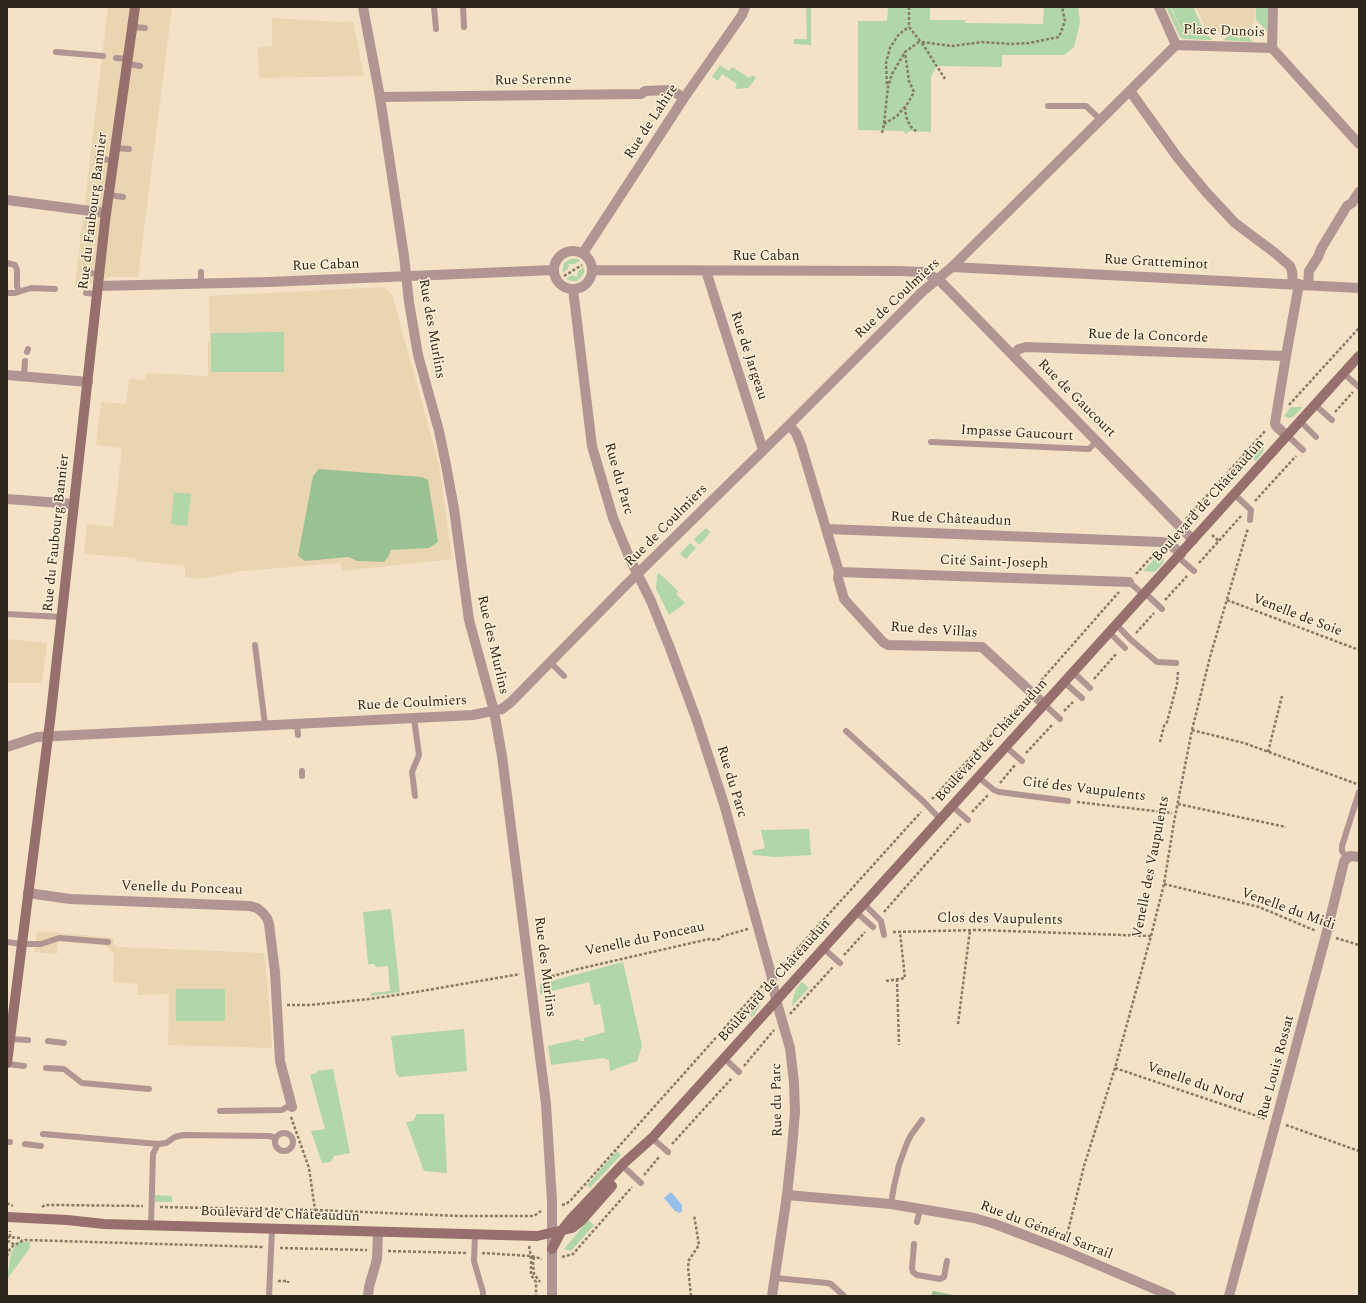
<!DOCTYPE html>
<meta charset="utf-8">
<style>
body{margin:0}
#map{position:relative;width:1366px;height:1303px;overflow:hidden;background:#f3e2c5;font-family:Spectral,serif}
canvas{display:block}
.frame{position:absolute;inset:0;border:8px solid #2d261b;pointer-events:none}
</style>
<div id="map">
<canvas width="1366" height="1303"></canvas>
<div class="frame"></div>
</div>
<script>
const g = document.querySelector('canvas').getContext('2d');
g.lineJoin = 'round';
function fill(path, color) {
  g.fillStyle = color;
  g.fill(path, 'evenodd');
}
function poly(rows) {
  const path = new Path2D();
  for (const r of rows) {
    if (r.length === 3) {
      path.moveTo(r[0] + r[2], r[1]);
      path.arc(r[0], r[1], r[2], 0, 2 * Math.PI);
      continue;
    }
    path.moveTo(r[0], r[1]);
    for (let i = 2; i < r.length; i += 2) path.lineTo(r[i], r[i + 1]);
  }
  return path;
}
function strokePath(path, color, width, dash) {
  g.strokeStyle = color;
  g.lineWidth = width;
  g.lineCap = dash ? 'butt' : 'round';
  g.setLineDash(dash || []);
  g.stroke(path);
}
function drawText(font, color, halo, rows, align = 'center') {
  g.font = font + ' Spectral,serif';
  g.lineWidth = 3;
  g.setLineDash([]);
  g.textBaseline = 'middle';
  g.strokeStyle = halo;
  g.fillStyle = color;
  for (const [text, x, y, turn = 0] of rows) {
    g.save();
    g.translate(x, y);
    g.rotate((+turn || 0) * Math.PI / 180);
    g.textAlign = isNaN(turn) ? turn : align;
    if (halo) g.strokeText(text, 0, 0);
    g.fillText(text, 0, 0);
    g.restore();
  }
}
const built = poly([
 [108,7,172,7,138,277,110,277,86,286,75,285],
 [1196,7,1256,7,1255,20,1246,32,1207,31],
 [272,18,338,22,353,21,364,76,259,78,258,47,272,46],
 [384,287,392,294,439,464,452,559,342,571,340,563,243,571,199,579,185,577,185,566,137,561,136,558,84,554,87,524,113,527,122,448,96,445,101,402,126,404,129,379,145,380,147,373,208,376,208,342,210,342,209,296],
 [7,639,47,643,42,683,7,683],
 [37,931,114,938,114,944,117,947,264,953,267,978,272,1048,168,1045,169,994,137,995,138,984,113,982,114,954,107,946,58,941,57,954,34,952]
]);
const green = poly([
 [759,7,811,7,811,45,794,44,794,39,807,39,806,7,758,8],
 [888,7,930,7,930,20,965,20,965,23,1043,24,1044,7,1078,7,1080,22,1074,47,1064,55,1002,55,1002,67,937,66,931,77,931,132,909,131,906,134,903,131,858,130,858,21,887,21],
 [1166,7,1170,7,1181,29,1184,31,1206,33,1212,40,1183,39,1180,37],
 [1171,7,1193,7,1204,31,1184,31,1181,28],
 [1256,7,1268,7,1267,31,1256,20],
 [1233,33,1239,39,1245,34,1253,42,1223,40],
 [720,65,729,71,732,67,749,78,752,75,756,78,748,88,735,89,737,84,722,74,718,81,712,77],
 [571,259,577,259,580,261,574,264,569,264,568,269,562,273,564,263],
 [584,267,584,273,581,277,577,281,571,281,566,279,572,275,577,277,578,271],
 [284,332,284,372,211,372,211,333],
 [1291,407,1303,407,1293,417,1288,418,1284,416],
 [1259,443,1264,447,1263,452,1256,461,1249,455],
 [174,492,191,494,187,526,171,524],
 [706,528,710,532,705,539,699,545,694,539],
 [690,543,696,548,686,559,680,554],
 [1161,552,1164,558,1163,563,1155,572,1143,571],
 [659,573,678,591,676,594,685,603,669,615,656,589,657,575],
 [809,829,811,855,775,857,753,855,752,851,765,848,761,830],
 [391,909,400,992,371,996,371,993,390,991,388,966,376,967,374,964,368,964,363,912],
 [623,962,642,1046,637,1061,610,1071,609,1060,604,1058,551,1065,548,1046,579,1039,580,1041,584,1041,584,1038,605,1032,600,1004,594,1005,589,982,540,994,540,984],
 [802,982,809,988,792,1006,793,998,796,989],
 [176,989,225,989,225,1021,176,1021],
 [764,989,760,1006,752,1017,745,1012],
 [464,1029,467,1071,399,1077,396,1073,391,1036],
 [333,1069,350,1153,334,1156,331,1162,322,1163,311,1131,325,1129,310,1075,317,1073,317,1071],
 [417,1114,444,1114,447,1173,424,1171,406,1122,413,1121],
 [617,1151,621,1155,590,1188,587,1185],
 [155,1195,172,1196,172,1202,155,1202],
 [588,1220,594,1225,571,1251,564,1249],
 [19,1242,30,1242,30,1248,7,1279,11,1253,17,1243]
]);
const forest = poly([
 [319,469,422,477,428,480,438,542,429,548,391,550,388,557,384,562,358,561,348,557,305,561,298,556,313,476],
 [933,1291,959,1296,931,1296]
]);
const water = poly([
 [671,1192,682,1205,682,1211,680,1213,675,1211,664,1198]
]);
const path = poly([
 [909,7,909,27,920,41,922,42,952,46,982,42,1011,44,1029,43,1059,37,1065,21,1062,7],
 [922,43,945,79],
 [887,84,886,63,890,48,899,34,909,27],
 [905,107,906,116,910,126,917,132],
 [884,124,897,116,908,103,914,92,909,81,905,52],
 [882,133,884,124,888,87,892,74,905,52,920,41],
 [564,276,582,265],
 [1289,405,1359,328],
 [1335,412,1353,392],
 [1255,501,1296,456],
 [1186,519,1266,430],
 [1212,535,1219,541],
 [1199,563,1241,516],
 [1136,574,1156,552],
 [1165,600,1187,576],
 [1227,600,1359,650],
 [1136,633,1154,613],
 [1094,679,1117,653],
 [1038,684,1119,592],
 [1064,711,1073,702],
 [1192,730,1244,743,1357,784],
 [1160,742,1164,726,1167,722,1177,684,1178,672],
 [1268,752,1282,696],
 [1026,753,1053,724],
 [1000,783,1015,765],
 [932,799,1024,700],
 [1077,802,1172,813],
 [1178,804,1286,827],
 [972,812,988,795],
 [1164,884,1259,907,1316,931],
 [884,912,961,824],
 [893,932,978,930,1151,936],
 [1336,938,1359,945],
 [844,955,865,932],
 [779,967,781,967,921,812],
 [542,979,578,969,709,939,712,940,719,939,723,936,748,929],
 [897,979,899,1045],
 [886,981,905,978,900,932],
 [287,1005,310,1005,370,999,416,992,520,974],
 [739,1012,747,1019],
 [790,1014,833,967],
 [958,1024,970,930],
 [744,1066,774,1030],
 [1115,1068,1266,1119],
 [291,1117,309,1168,315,1210,318,1213],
 [1286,1125,1359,1151],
 [672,1144,732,1078],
 [644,1175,660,1156],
 [7,1203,13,1206],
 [562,1205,566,1204,571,1200,763,985],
 [42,1207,45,1205,57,1205,143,1206],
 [160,1207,315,1210,459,1216,534,1216,541,1211],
 [7,1237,20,1238,22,1241],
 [10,1237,10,1231],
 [1066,1239,1084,1166,1115,1068,1151,936,1164,884,1174,822,1192,730,1210,657,1248,528],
 [7,1241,11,1242,14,1245],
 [529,1246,531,1257],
 [280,1248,367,1250],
 [388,1251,467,1253],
 [482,1253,531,1256,542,1259],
 [7,1256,10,1249,14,1245,25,1240,263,1247],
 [531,1256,531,1275,536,1282,536,1296],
 [534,1257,533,1263,534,1274,540,1282],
 [562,1257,573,1254,632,1187],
 [278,1281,288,1281,288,1283],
 [691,1296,688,1267,689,1260,699,1245,694,1215]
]);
const service = poly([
 [434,7,436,29],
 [463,7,464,27],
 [133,27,145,28],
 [56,52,103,56],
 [116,58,128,59],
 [128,64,140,66],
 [1048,106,1086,106,1101,120],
 [116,148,129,149],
 [98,158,114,161],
 [109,195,123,197],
 [7,263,15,265,17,270,17,286,19,291],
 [201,272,201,284],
 [88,273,100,274],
 [7,293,15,293,31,288,55,289],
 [86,293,98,294],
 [27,352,28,349],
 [1343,373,1359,387],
 [24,377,25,361],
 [1315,405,1332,420],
 [1300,421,1316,437],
 [1287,435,1303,450],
 [931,442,1089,449,1097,441],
 [1234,494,1251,510,1250,520],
 [1178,557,1194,571],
 [1129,582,1144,595],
 [1145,593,1162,609],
 [7,614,61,617],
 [1116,624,1130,639,1157,662,1176,663],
 [1109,632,1125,648],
 [255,645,265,725],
 [550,662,564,676],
 [1073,672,1090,688],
 [1064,682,1082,698],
 [1044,704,1060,719],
 [414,718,419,755,412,772,415,796],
 [297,724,298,735],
 [846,731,924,802,940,819],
 [1006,747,1022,761],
 [302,771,302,776],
 [978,777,994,790,999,792,1068,801],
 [952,806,968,820],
 [1347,858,1342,851,1342,846,1359,792],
 [864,904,881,921,884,935],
 [856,912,873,927],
 [7,942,21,944,41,944,59,938,108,942],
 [824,949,840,963],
 [10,1039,28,1040],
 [48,1041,64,1043],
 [724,1058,739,1072],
 [7,1064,24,1066],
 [46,1068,64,1069,82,1083,149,1089],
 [220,1111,282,1110,292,1104],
 [284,1142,9],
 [43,1134,158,1144,166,1143,175,1137,183,1135,269,1136,276,1138],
 [652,1138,668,1152],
 [7,1142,10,1142],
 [25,1144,41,1146],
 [627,1170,641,1183],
 [891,1204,894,1186,899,1165,907,1143,911,1135,922,1120],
 [917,1222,920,1209],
 [151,1226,153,1154,158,1144],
 [475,1235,474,1261,483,1292,483,1296],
 [914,1244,912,1268,913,1272,917,1275,940,1279,944,1277,947,1261],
 [775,1278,827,1283,831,1284,844,1296],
 [269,1296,272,1229]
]);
const minor = poly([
 [363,7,380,97,404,256,409,302,418,355,439,431,446,465,454,509,469,620,494,711,502,756,546,1104,552,1201,552,1296],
 [1159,7,1176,45],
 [1176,45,1272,48],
 [1272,48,1359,144],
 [1272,48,1273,7],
 [1130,91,1178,158,1206,192,1235,223,1275,253,1290,266,1292,271,1293,284],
 [380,97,641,94,645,91,669,90,673,91,684,98],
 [7,200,106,213],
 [573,270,19],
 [583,253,684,98,742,15,745,7],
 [952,267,1359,288],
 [592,270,900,271,923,272,938,279,950,291,1193,540],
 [706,271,763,450],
 [1308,285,1309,271,1318,257,1321,249,1347,206,1352,203,1359,192],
 [98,286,268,282,554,270],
 [573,289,592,446,613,518,630,559,651,601,670,648,697,721,724,804,771,974,776,1000,790,1048,794,1083,795,1112,792,1148,787,1195,772,1296],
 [1013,355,1019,349,1026,347,1286,356],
 [7,375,88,382],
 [789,425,796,433,801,445,839,572,838,578,844,599,883,642,888,645,982,647,1044,704],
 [1287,436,1276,426,1275,423,1286,356,1299,284],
 [7,499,74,504],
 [827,529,1161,542,1169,543,1181,554],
 [839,572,1129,582],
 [7,747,37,737,473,715,502,709,511,702,626,585,789,425,922,292,952,267,1176,45],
 [28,893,70,899,250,906,257,908,263,913,267,918,269,924,275,972,280,1061,292,1107],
 [787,1195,891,1204,974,1218,995,1224,1063,1250,1171,1296],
 [368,1296,369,1287,377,1259,378,1232],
 [1229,1296,1326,935,1344,862,1345,860,1350,856,1359,857]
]);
const secondary = poly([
 [7,1063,51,713,105,221,135,7],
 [7,1217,67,1220,104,1224,537,1236,572,1228,581,1221,612,1186],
 [552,1249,562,1230,570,1220,624,1163,652,1138,1359,356]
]);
const streetNames = [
 ["Place Dunois",1224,32,2],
 ["Rue Serenne",533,81,-1],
 ["Rue de Lahire",652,122,-57],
 ["Rue du Faubourg Bannier",94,211,-83],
 ["Rue Caban",766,257],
 ["Rue Gratteminot",1156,263,3],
 ["Rue Caban",326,266,-2],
 ["Rue de Coulmiers",898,299,-43],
 ["Rue des Murlins",431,329,80],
 ["Rue de la Concorde",1148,337,2],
 ["Rue de Jargeau",748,356,72],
 ["Rue de Gaucourt",1076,399,45],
 ["Impasse Gaucourt",1017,434,3],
 ["Rue du Parc",618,479,74],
 ["Boulevard de Châteaudun",1209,501,-48],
 ["Rue de Châteaudun",951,520,2],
 ["Rue de Coulmiers",667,526,-45],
 ["Rue du Faubourg Bannier",57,533,-84],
 ["Cité Saint-Joseph",994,563,2],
 ["Venelle de Soie",1297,616,21],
 ["Rue des Villas",934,631,4],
 ["Rue des Murlins",492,645,77],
 ["Rue de Coulmiers",412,704,-3],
 ["Boulevard de Châteaudun",992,741,-48],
 ["Rue du Parc",731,782,73],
 ["Cité des Vaupulents",1084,790,7],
 ["Venelle des Vaupulents",1152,867,-79],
 ["Venelle du Ponceau",182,889,2],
 ["Venelle du Midi",1288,910,20],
 ["Clos des Vaupulents",1000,920,1],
 ["Venelle du Ponceau",645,940,-12],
 ["Rue des Murlins",544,967,83],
 ["Boulevard de Châteaudun",775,981,-48],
 ["Rue Louis Rossat",1277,1067,-75],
 ["Venelle du Nord",1195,1084,19],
 ["Rue du Parc",778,1100,-91],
 ["Boulevard de Châteaudun",280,1215,2],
 ["Rue du Général Sarrail",1046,1231,21]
];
fill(built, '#ead5b1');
fill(green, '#b0d6a9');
fill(forest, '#9ac193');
fill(water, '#96c0eb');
strokePath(path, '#877b68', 2.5, [3, 2]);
strokePath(service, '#b19593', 6);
strokePath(minor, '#b19593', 10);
strokePath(secondary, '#976f6d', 10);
drawText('14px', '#2d261b', '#fef0d8', streetNames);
</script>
